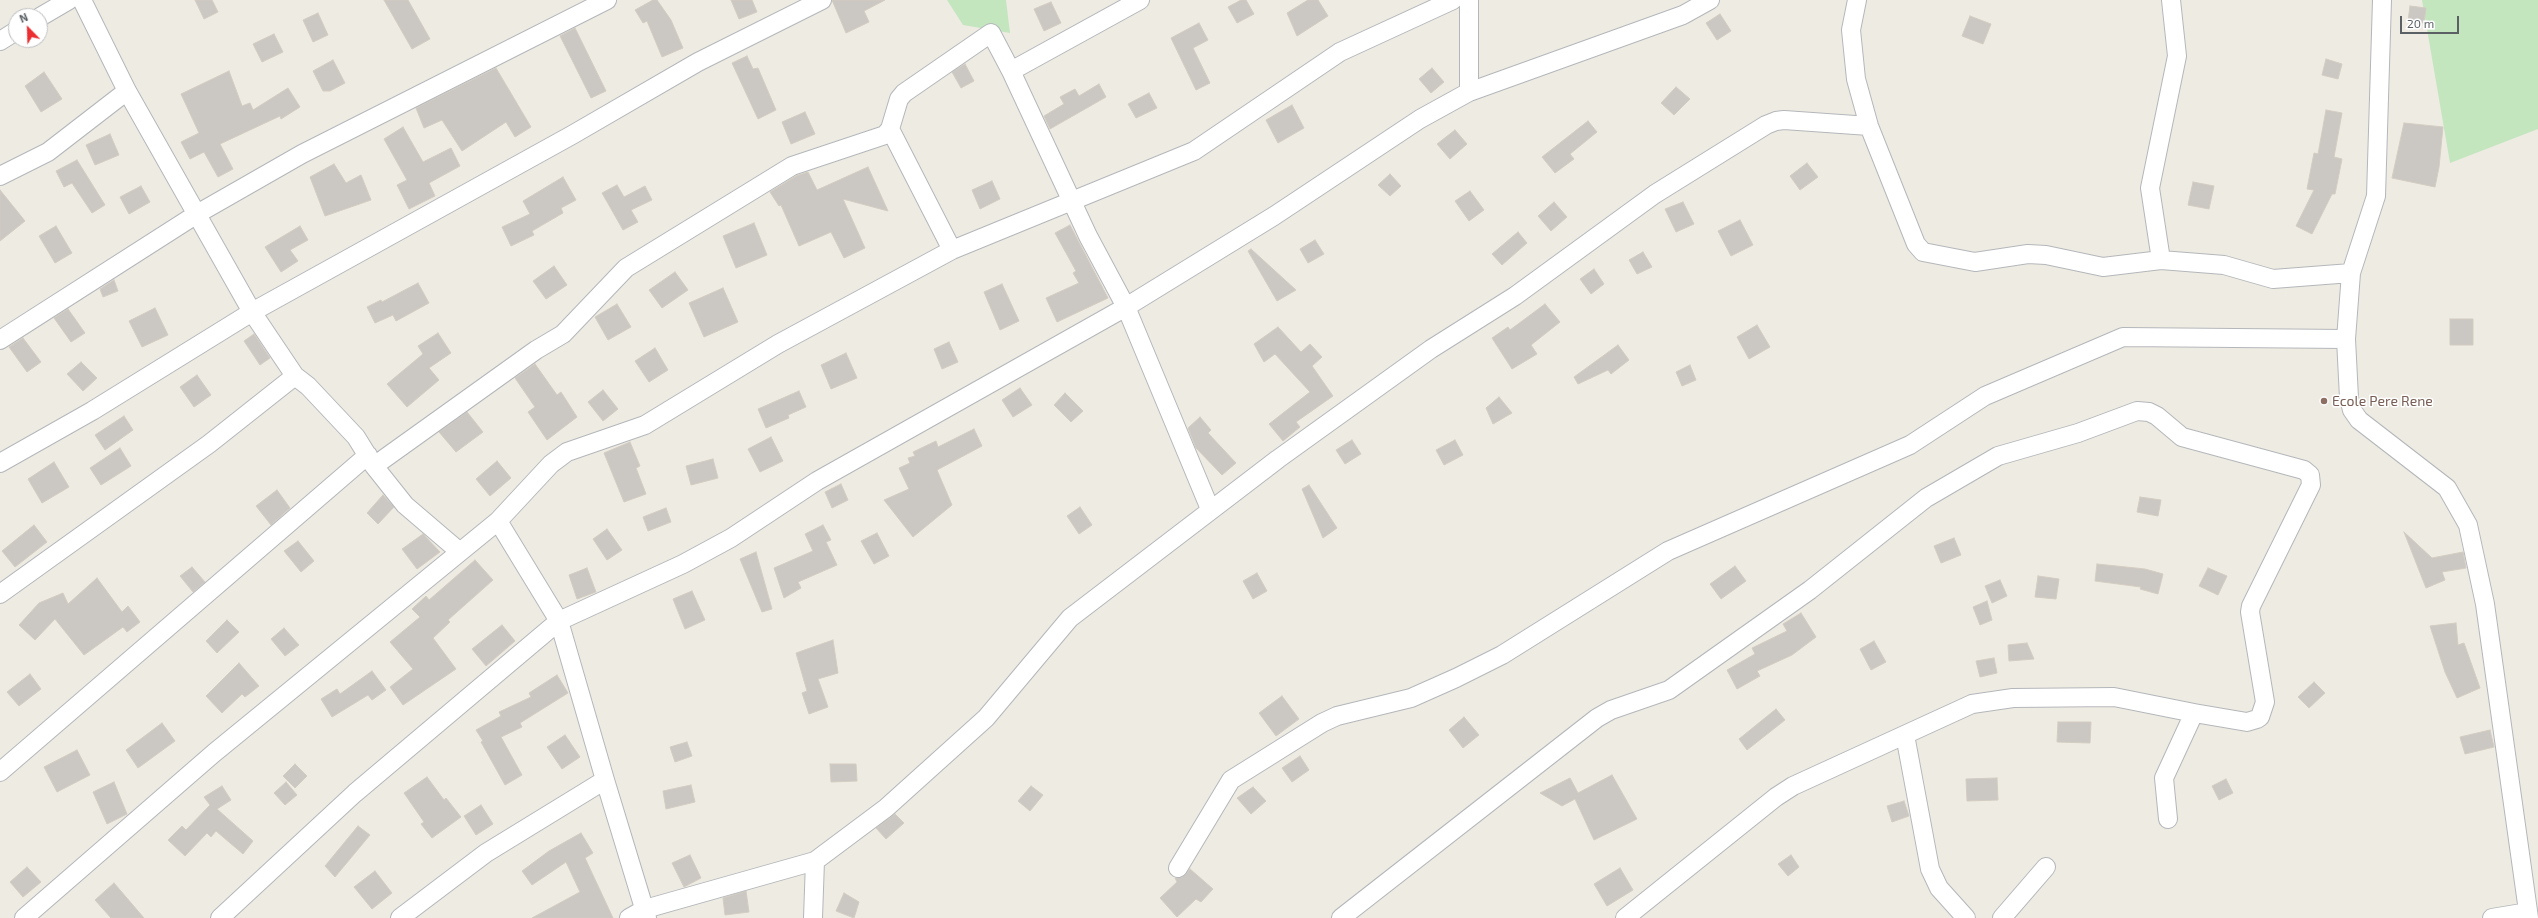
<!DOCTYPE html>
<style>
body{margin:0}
#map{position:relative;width:2538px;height:918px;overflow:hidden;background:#eeebe3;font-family:"Exo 2",sans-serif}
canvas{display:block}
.north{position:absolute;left:8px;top:8px;width:40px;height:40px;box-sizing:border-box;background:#fff;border:1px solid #bdbfc1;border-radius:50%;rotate:337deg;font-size:11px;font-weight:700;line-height:16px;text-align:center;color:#5b6064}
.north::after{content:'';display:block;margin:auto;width:14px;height:18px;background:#ea2e32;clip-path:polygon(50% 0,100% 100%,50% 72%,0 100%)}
.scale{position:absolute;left:2400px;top:16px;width:59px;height:18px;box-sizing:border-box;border:2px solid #5b6064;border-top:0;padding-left:5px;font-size:12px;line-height:14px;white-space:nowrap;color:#5b6064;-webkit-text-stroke:3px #fff;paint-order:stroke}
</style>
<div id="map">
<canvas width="2538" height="918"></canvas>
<div class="north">N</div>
<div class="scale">20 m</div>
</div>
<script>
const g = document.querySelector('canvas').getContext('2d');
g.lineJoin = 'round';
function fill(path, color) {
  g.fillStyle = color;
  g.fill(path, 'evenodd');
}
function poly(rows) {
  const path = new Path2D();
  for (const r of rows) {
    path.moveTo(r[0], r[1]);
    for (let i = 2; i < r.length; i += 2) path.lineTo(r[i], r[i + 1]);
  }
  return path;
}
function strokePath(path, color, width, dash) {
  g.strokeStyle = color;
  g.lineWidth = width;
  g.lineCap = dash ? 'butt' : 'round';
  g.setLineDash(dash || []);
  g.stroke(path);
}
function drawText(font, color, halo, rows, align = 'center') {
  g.font = font + ' "Exo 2",sans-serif';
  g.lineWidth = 3;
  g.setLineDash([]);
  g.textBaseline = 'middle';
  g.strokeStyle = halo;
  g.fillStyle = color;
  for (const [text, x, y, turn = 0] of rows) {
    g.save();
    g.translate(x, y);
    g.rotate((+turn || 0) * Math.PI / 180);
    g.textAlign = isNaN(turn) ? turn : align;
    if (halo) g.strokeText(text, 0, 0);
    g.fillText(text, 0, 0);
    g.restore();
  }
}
const green = poly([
 [947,0,1006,0,1010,33,963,25],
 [2422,0,2538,0,2538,129,2450,163]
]);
const building = poly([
 [195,0,212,0,218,12,204,19,195,0],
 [384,0,408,0,430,39,412,49,384,0],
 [653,0,657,0,671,20,683,48,662,57,647,21,643,23,635,10,653,0],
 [731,0,752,0,757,12,739,19,731,0],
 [832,0,885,0,864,11,869,22,846,33,832,0],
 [1241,0,1246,0,1254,14,1237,23,1228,7,1241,0],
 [1308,0,1318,0,1328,16,1297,36,1287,13,1308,0],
 [1051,2,1061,23,1044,31,1034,9,1051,2],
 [2410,6,2426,8,2424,23,2408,21,2410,6],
 [318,13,328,35,313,42,303,20,318,13],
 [1720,14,1731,31,1717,40,1706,23,1720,14],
 [1970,16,1991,24,1983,44,1962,36,1970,16],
 [1199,23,1208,40,1193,48,1210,83,1196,90,1171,38,1199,23],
 [575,28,606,91,591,98,560,36,575,28],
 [274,34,283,52,262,62,253,44,274,34],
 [747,56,753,69,758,68,776,110,758,119,732,63,747,56],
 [2326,59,2342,64,2338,79,2322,75,2326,59],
 [333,60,345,83,330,91,323,91,313,71,333,60],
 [965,64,974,81,961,88,952,72,965,64],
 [496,68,531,127,515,137,506,122,462,151,442,120,424,128,416,108,496,68],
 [1432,68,1444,82,1431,93,1419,79,1432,68],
 [229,71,242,106,250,103,253,110,288,88,300,107,281,119,280,116,220,144,233,169,218,177,204,152,190,159,181,142,199,133,181,94,229,71],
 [44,72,62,99,41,112,25,86,44,72],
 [1099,84,1106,97,1050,129,1044,116,1064,104,1060,97,1075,89,1079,96,1099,84],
 [1676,87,1690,99,1674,115,1661,103,1676,87],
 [1149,93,1157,108,1136,118,1128,104,1149,93],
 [1292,105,1304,128,1278,143,1266,120,1292,105],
 [2326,110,2342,113,2334,157,2342,159,2335,194,2332,194,2312,234,2296,226,2314,190,2307,189,2314,153,2318,154,2326,110],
 [805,112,815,134,791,144,782,122,805,112],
 [1588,121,1597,132,1570,154,1574,159,1555,173,1542,157,1588,121],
 [2404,123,2443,127,2439,167,2435,187,2392,178,2404,123],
 [403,127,423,162,451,148,460,166,429,183,435,196,409,209,397,185,407,180,384,139,403,127],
 [1455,130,1467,144,1450,159,1437,144,1455,130],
 [110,134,119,155,95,165,86,145,110,134],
 [77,160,105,205,92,213,72,183,64,187,56,171,77,160],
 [1807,163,1818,177,1800,190,1790,176,1807,163],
 [334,164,346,183,361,175,371,200,325,216,310,177,334,164],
 [868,167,888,211,843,199,865,248,844,258,831,232,799,246,781,205,779,206,770,192,796,176,808,172,817,190,868,167],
 [1390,174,1401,186,1390,196,1378,185,1390,174],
 [563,177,576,200,561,208,563,213,532,231,534,235,511,246,502,227,530,214,523,201,563,177],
 [992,181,1000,199,980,209,972,190,992,181],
 [2193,182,2214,186,2209,209,2188,205,2193,182],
 [617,185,624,197,645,186,652,200,631,210,638,222,623,230,602,193,617,185],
 [141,186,150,202,129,214,120,197,141,186],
 [0,190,25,221,0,241,0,190],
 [1470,191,1484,210,1469,221,1455,201,1470,191],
 [1554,202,1567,217,1551,231,1538,216,1554,202],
 [1683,202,1694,224,1676,232,1665,209,1683,202],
 [1740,220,1753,245,1731,256,1718,231,1740,220],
 [754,223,767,255,736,268,723,236,754,223],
 [1070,225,1108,298,1057,322,1046,298,1079,283,1073,273,1076,271,1055,233,1070,225],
 [56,226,72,253,55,263,39,236,56,226],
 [300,226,308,240,290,250,298,261,281,272,265,247,300,226],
 [1518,232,1527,243,1502,265,1492,254,1518,232],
 [1315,240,1324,254,1308,263,1300,249,1315,240],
 [1251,249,1296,290,1277,301,1248,251,1251,249],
 [1643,252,1652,267,1637,274,1629,260,1643,252],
 [554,266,567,285,546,299,533,281,554,266],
 [1594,269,1604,284,1591,294,1580,279,1594,269],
 [675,272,688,290,662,308,649,290,675,272],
 [114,280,118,291,103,297,100,289,114,280],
 [418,283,429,303,396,321,393,315,375,323,367,307,381,300,382,302,418,283],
 [1002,284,1019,321,1000,330,984,292,1002,284],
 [723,288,738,322,704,337,689,303,723,288],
 [617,304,631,327,608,340,595,317,617,304],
 [1545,304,1560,322,1531,345,1537,354,1512,369,1492,338,1508,327,1510,330,1545,304],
 [155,308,168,335,142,347,129,321,155,308],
 [68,309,85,333,71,342,54,318,68,309],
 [2450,319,2473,319,2473,345,2450,345,2450,319],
 [1757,325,1770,347,1749,359,1737,337,1757,325],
 [1278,327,1301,352,1310,344,1322,357,1312,366,1333,396,1296,422,1300,427,1283,441,1269,424,1310,392,1275,354,1264,362,1254,344,1278,327],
 [438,333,451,353,429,368,439,380,407,407,387,384,423,354,418,346,438,333],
 [254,334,270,358,260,365,244,341,254,334],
 [23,338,41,362,27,372,9,347,23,338],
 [949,342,958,362,942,369,934,349,949,342],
 [1618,345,1629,360,1611,374,1608,370,1578,384,1574,377,1618,345],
 [655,348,668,370,649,382,635,361,655,348],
 [846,353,857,378,831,389,821,365,846,353],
 [81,362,97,378,83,391,67,374,81,362],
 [535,364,557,395,561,392,577,417,547,440,528,412,535,407,515,378,535,364],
 [1690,365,1696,380,1682,386,1676,372,1690,365],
 [197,375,211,395,194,407,180,387,197,375],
 [1020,388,1032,405,1013,417,1002,400,1020,388],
 [603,390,618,409,603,421,588,402,603,390],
 [799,391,806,407,788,415,789,418,766,428,758,409,799,391],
 [1065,393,1083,411,1071,422,1054,405,1065,393],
 [1499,397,1512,413,1493,424,1486,408,1499,397],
 [467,412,483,432,456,452,439,432,467,412],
 [124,416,133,430,105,450,95,435,124,416],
 [1200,417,1211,430,1208,433,1236,463,1222,475,1196,448,1188,428,1200,417],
 [974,429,982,446,937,470,952,505,913,537,884,500,909,489,899,468,910,463,908,458,915,456,913,452,936,441,938,447,974,429],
 [771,437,783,461,760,472,748,449,771,437],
 [1352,440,1361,454,1345,464,1336,450,1352,440],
 [1455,440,1463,455,1444,465,1436,450,1455,440],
 [630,442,640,466,636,468,646,494,624,502,604,453,630,442],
 [120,448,131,466,101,485,90,468,120,448],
 [713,459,718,478,691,485,686,466,713,459],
 [497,461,511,478,490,496,476,479,497,461],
 [54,462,69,487,42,503,28,479,54,462],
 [841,484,848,500,832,508,825,492,841,484],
 [1309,485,1337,528,1323,538,1302,489,1309,485],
 [277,490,290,508,271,525,256,506,277,490],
 [383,495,394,507,378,524,367,513,383,495],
 [2140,497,2161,500,2158,516,2137,512,2140,497],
 [1080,507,1092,525,1079,534,1067,516,1080,507],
 [666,508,671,522,648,531,643,517,666,508],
 [34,525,47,542,15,567,2,551,34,525],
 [823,525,831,540,826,542,837,565,798,582,801,588,784,598,774,568,813,551,805,534,823,525],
 [607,529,622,550,607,560,593,539,607,529],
 [2404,532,2432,558,2463,552,2466,568,2442,572,2445,580,2426,588,2404,532],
 [877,533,889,556,874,564,861,541,877,533],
 [423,534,440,552,417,569,402,549,423,534],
 [1954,538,1961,555,1941,563,1934,546,1954,538],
 [298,541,314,561,301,572,284,551,298,541],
 [756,552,772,609,762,612,740,559,756,552],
 [475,560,493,580,448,620,450,622,433,638,456,669,403,705,390,687,413,669,390,642,420,617,412,609,426,596,429,600,475,560],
 [2097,564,2145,569,2163,574,2158,594,2140,589,2141,587,2095,581,2097,564],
 [1735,566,1746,581,1721,599,1710,584,1735,566],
 [192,567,205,582,193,592,180,576,192,567],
 [587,568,596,592,577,599,569,575,587,568],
 [2208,568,2227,576,2218,595,2199,586,2208,568],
 [1257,573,1267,591,1253,599,1243,581,1257,573],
 [2038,576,2059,579,2056,599,2035,597,2038,576],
 [97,578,122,612,128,606,140,622,127,632,123,627,84,655,55,619,35,640,19,625,39,603,63,593,68,604,97,578],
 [2000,580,2007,596,1992,603,1985,586,2000,580],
 [692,591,705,620,685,629,673,599,692,591],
 [1987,601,1992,620,1980,625,1973,607,1987,601],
 [1801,613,1816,637,1792,655,1757,671,1760,676,1737,689,1727,670,1755,654,1752,648,1787,631,1783,624,1801,613],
 [227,620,239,632,217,653,206,641,227,620],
 [2456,623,2458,645,2464,643,2480,688,2457,698,2445,672,2430,626,2456,623],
 [502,625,515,641,486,666,472,649,502,625],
 [284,628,299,645,285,656,271,639,284,628],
 [833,640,838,673,818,679,828,707,809,714,802,693,807,691,796,653,833,640],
 [1874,641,1886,662,1871,670,1860,649,1874,641],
 [2027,643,2034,659,2009,661,2008,645,2027,643],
 [1994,658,1997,673,1980,677,1976,661,1994,658],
 [239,663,259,686,245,697,242,694,222,713,206,696,239,663],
 [372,671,386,690,372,700,368,695,332,717,321,699,337,689,340,694,372,671],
 [30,674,41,689,19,706,7,692,30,674],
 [557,675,568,693,520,723,522,727,501,737,522,775,505,785,481,742,483,741,476,730,501,716,499,712,531,697,529,693,557,675],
 [2314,682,2325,693,2309,708,2298,697,2314,682],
 [1282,696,1299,719,1276,736,1259,713,1282,696],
 [1776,709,1785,720,1747,750,1739,739,1776,709],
 [1464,717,1479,735,1463,748,1449,730,1464,717],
 [2058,722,2091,722,2090,743,2057,742,2058,722],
 [162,723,175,741,138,768,126,750,162,723],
 [2490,730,2494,747,2465,754,2460,737,2490,730],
 [565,735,580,757,562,769,547,747,565,735],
 [687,742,692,756,675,762,670,747,687,742],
 [77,750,90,775,57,792,44,767,77,750],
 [1300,756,1309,770,1292,782,1282,768,1300,756],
 [295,764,307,776,295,788,283,776,295,764],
 [830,764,856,764,857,781,831,782,830,764],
 [1612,775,1637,819,1594,840,1575,799,1562,806,1540,793,1570,778,1578,793,1612,775],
 [427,777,444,800,446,798,461,817,432,838,421,824,424,822,404,793,427,777],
 [1997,778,1998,800,1967,801,1966,779,1997,778],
 [2226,779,2233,793,2219,800,2212,786,2226,779],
 [114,782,127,814,107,824,93,792,114,782],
 [286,782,297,795,285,805,274,793,286,782],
 [691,785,695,802,666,809,663,791,691,785],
 [222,786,231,800,217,809,253,841,243,854,216,831,211,837,207,833,185,856,168,840,182,826,186,830,210,805,204,797,222,786],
 [1031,786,1043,795,1030,811,1018,801,1031,786],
 [1253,787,1266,801,1251,814,1237,798,1253,787],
 [1904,801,1909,816,1892,822,1887,806,1904,801],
 [481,805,493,824,476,835,464,816,481,805],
 [895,814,904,823,886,839,876,828,895,814],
 [358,826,370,835,335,877,325,866,358,826],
 [581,833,593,853,585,858,613,918,532,918,580,892,566,862,532,885,522,871,549,851,581,833],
 [690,855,701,878,684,887,672,863,690,855],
 [1791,855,1799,867,1788,876,1778,864,1791,855],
 [27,867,41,882,23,897,10,882,27,867],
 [1620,868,1633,890,1607,906,1594,884,1620,868],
 [1190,869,1213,889,1201,902,1196,899,1177,917,1160,898,1177,882,1175,878,1183,877,1190,869],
 [375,871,392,893,372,909,354,887,375,871],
 [114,883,144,918,111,918,95,900,114,883],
 [746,891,749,912,725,915,723,898,746,891],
 [844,893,859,902,854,918,836,911,844,893]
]);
const minor = poly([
 [82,0,127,91,252,312,295,376,308,386,356,437,374,466,405,505,460,552,498,521,551,464,567,452,645,425,778,344,952,250,1194,151,1340,52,1453,0],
 [1857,0,1851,30,1856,79,1869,126,1916,244,1923,252,1975,262,2028,254,2046,255,2103,267,2161,260,2224,265,2273,279,2351,273],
 [2382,0,2376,196,2351,273,2346,339,2349,398,2352,410,2359,420,2447,488,2468,525,2485,604,2529,918],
 [40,17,69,0],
 [0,41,16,31],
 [1011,71,1140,0],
 [1469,92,1469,0],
 [890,129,952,250],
 [0,176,48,152,127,91],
 [2161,260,2150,188,2177,56,2171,0],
 [0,340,197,214,302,154,607,0],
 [0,463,92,411,252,312,572,135,698,62,822,0],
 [374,466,536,350,563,334,626,268,792,166,885,135,890,129,899,99,904,93,991,33,1011,71,1088,236,1126,307,1210,509],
 [498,521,559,621,605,780,647,918],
 [0,594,209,444,295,376],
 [1905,735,1930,869,1939,888,1966,918],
 [0,772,368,455],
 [2168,819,2164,778,2194,713],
 [1178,868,1231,780,1322,723,1337,716,1411,698,1456,678,1502,655,1668,551,1910,445,1985,396,2123,337,2346,339],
 [24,918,214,753,460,552],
 [220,918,355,793,559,621,683,564,731,538,817,481,1126,307,1274,216,1420,119,1469,92,1683,15,1710,0],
 [400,918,486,853,605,780],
 [629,918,645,909,815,861,886,808,986,718,1070,618,1278,459,1431,349,1515,296,1655,194,1766,125,1776,121,1784,120,1869,126],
 [813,918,815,861],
 [1341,918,1597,718,1611,710,1669,690,1810,590,1926,498,1998,456,2078,433,2137,411,2149,412,2157,416,2182,437,2304,470,2310,475,2311,485,2251,606,2250,612,2265,702,2260,717,2257,719,2247,722,2194,713,2114,697,2013,698,1972,704,1793,786,1776,797,1625,918],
 [2002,918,2046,867],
 [2492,918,2528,912]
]);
const markers = [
 [2324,401,4,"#8d6e63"]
];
const educationNames = [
 ["Ecole Pere Rene",2332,401]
];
fill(green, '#c3e6bf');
fill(building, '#cbc7c2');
strokePath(building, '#d3ccc1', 1);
strokePath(minor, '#b4b7ba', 20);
strokePath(minor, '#fff', 18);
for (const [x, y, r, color] of markers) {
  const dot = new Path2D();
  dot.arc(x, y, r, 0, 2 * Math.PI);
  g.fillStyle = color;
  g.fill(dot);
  strokePath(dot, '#fff', 1.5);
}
drawText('14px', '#785e54', '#fff', educationNames, 'left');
</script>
